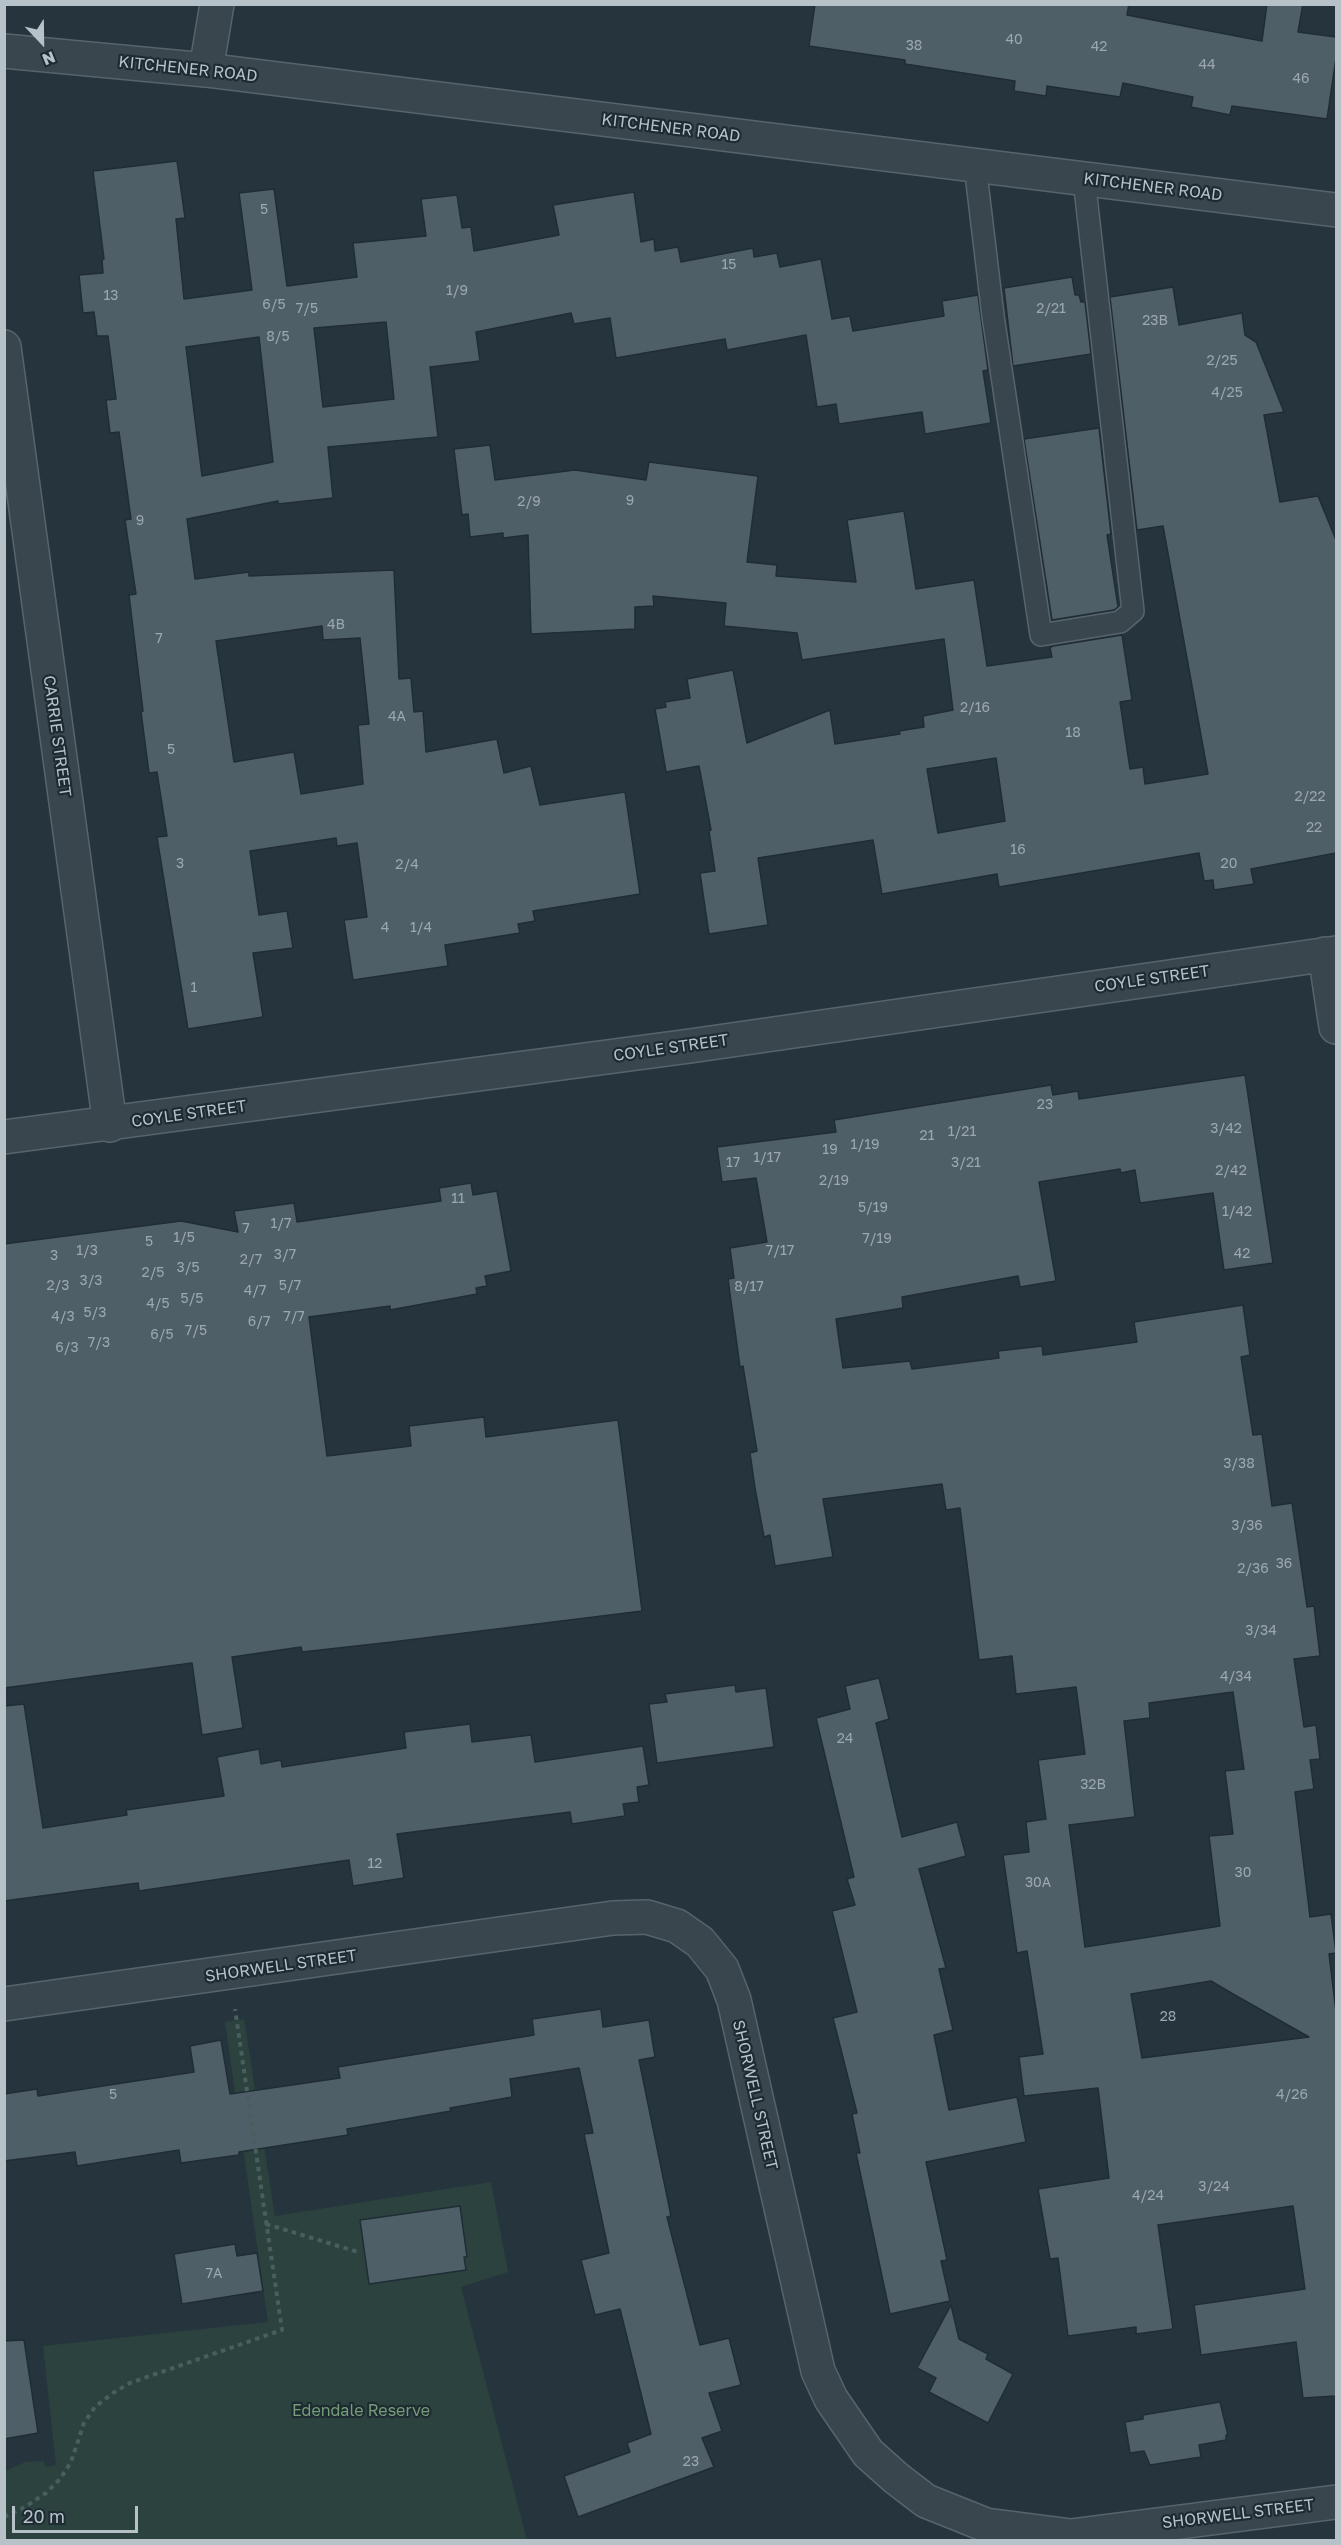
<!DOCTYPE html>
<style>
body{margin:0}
#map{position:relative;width:1341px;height:2545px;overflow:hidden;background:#26353d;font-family:"Golos Text",sans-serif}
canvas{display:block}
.frame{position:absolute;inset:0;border:6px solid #b6c1c8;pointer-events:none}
.north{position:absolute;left:12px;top:12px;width:60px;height:60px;-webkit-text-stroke:4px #1f2b33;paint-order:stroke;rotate:158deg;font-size:16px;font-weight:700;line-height:24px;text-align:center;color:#b6c1c8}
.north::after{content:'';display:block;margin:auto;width:21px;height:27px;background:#b6c1c8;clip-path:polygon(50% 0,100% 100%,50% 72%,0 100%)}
.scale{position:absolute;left:12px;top:2506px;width:126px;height:27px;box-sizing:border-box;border:3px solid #b6c1c8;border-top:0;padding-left:8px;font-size:18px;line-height:21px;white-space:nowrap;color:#b6c1c8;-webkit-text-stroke:4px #1f2b33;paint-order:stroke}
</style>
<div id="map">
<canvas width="1341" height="2545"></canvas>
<div class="frame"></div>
<div class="north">N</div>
<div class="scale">20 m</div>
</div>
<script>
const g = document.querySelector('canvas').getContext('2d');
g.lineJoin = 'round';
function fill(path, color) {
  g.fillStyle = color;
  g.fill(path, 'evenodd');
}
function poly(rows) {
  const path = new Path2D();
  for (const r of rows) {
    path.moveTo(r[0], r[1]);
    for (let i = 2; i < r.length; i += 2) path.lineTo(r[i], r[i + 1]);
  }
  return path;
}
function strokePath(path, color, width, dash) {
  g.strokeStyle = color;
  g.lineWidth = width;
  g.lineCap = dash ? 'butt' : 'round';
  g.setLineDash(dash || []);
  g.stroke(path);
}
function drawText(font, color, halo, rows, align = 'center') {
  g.font = font + ' "Golos Text",sans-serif';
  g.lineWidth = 4.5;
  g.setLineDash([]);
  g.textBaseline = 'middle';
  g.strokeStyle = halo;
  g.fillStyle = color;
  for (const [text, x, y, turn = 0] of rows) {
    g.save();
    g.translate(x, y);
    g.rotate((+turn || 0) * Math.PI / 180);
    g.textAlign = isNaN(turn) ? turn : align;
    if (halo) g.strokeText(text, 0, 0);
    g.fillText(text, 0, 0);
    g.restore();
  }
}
const green = poly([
 [244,2019,275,2216,491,2182,508,2272,461,2287,527,2540,5,2540,4,2472,25,2462,44,2461,45,2467,56,2465,43,2346,268,2322,225,2022]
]);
const building = poly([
 [815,4,1129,4,1127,15,1262,41,1267,4,1303,4,1298,32,1336,37,1336,58,1327,119,1232,106,1230,115,1191,107,1193,97,1123,83,1120,97,1047,86,1046,96,1014,91,1015,81,905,64,905,60,809,46,815,4],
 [177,161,185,218,176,219,184,299,252,290,239,193,274,189,287,286,357,277,353,243,426,236,421,199,457,195,462,228,471,227,474,251,559,235,553,205,634,192,641,242,654,239,655,251,678,247,681,262,753,248,754,257,777,253,780,267,821,259,832,319,850,316,853,331,944,316,942,301,978,295,988,370,983,371,991,423,925,434,922,412,839,424,836,404,817,407,806,335,727,350,725,339,616,358,610,318,574,324,571,313,476,332,480,361,430,367,438,437,328,447,333,498,278,504,278,501,187,519,195,579,249,572,249,576,394,570,399,679,411,678,414,712,423,711,426,752,497,739,504,773,531,766,540,805,625,792,640,894,533,911,535,921,518,924,520,933,445,945,448,966,353,980,344,920,367,917,357,843,337,846,336,838,250,851,259,915,287,911,293,948,253,953,263,1017,188,1029,157,837,167,836,157,772,149,773,141,712,143,711,129,595,136,594,125,520,131,519,119,432,110,433,106,400,116,399,108,336,97,336,94,312,83,313,79,275,103,273,102,259,104,259,93,171,177,161],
 [386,322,394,399,323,407,314,328,386,322],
 [259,337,273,462,202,476,186,347,259,337],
 [322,626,323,640,360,638,369,724,358,725,363,784,301,794,294,752,234,762,216,641,322,626],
 [1072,277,1075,295,1079,295,1081,302,1085,302,1091,354,1013,366,1004,288,1072,277],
 [1173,287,1179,325,1242,313,1245,335,1256,342,1284,412,1264,415,1280,502,1318,496,1336,540,1336,853,1251,869,1254,884,1214,890,1213,880,1204,881,1199,853,999,887,997,874,882,894,873,840,758,858,768,925,709,934,700,873,715,871,709,831,711,830,699,766,666,772,655,709,666,707,665,702,690,698,687,679,733,670,747,743,830,710,835,744,900,734,899,731,924,727,923,716,953,710,944,639,802,660,797,633,724,626,726,603,653,596,654,606,635,607,635,629,531,634,528,535,503,538,503,533,470,537,468,514,462,515,454,449,490,445,495,480,575,470,646,480,649,462,758,476,747,562,777,565,776,576,856,582,847,520,904,511,916,589,974,580,987,666,1052,657,1050,648,1053,646,1122,635,1132,700,1120,702,1130,769,1143,767,1145,784,1208,774,1163,526,1137,530,1110,297,1173,287],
 [996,758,1005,821,938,833,927,769,996,758],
 [1099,428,1111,534,1107,535,1118,607,1114,610,1052,620,1024,439,1099,428],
 [1245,1075,1273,1263,1224,1270,1213,1193,1140,1203,1135,1170,1121,1173,1120,1169,1039,1182,1056,1281,1020,1287,1018,1276,902,1297,903,1308,836,1319,843,1368,910,1361,912,1369,999,1358,998,1351,1042,1346,1043,1355,1137,1342,1134,1322,1243,1305,1250,1355,1241,1357,1253,1435,1262,1434,1272,1506,1292,1503,1307,1607,1314,1606,1320,1656,1294,1659,1304,1727,1316,1725,1320,1759,1310,1760,1314,1789,1295,1792,1310,1917,1331,1914,1336,1953,1329,1954,1336,2012,1336,2396,1303,2398,1296,2342,1201,2355,1194,2305,1305,2289,1293,2206,1158,2225,1173,2329,1136,2334,1136,2327,1068,2336,1058,2258,1050,2259,1038,2189,1109,2178,1098,2088,1024,2096,1019,2057,1043,2054,1027,1951,1017,1953,1003,1855,1029,1852,1026,1822,1046,1819,1038,1760,1085,1754,1076,1687,1016,1694,1012,1656,979,1660,960,1508,946,1510,942,1484,823,1499,833,1557,775,1566,770,1535,764,1537,755,1488,750,1453,757,1451,743,1366,740,1367,728,1279,734,1278,730,1248,767,1242,756,1178,722,1182,717,1147,836,1132,834,1120,1051,1085,1053,1095,1078,1091,1079,1099,1245,1075],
 [1233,1692,1244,1769,1225,1771,1233,1834,1209,1836,1220,1926,1085,1947,1069,1825,1135,1817,1124,1721,1150,1718,1149,1703,1233,1692],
 [1211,1981,1233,1994,1309,2037,1142,2058,1131,1994,1211,1981],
 [471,1183,473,1195,497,1191,511,1271,485,1276,487,1286,476,1288,477,1294,390,1310,390,1306,309,1317,327,1456,411,1446,409,1426,484,1417,486,1437,618,1420,642,1611,392,1642,302,1652,301,1647,232,1657,243,1728,202,1735,192,1663,4,1688,4,1244,181,1221,238,1232,234,1211,294,1203,297,1222,441,1201,439,1188,471,1183],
 [879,1678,889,1719,876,1723,902,1837,957,1822,966,1856,919,1869,946,1968,939,1969,953,2030,934,2035,949,2110,1017,2097,1026,2142,926,2162,947,2260,941,2261,950,2301,890,2314,856,2153,860,2153,852,2114,857,2113,833,2018,857,2012,832,1911,855,1905,847,1879,854,1877,816,1718,850,1709,845,1686,879,1678],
 [735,1685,736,1692,766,1688,774,1747,657,1763,649,1704,667,1702,665,1694,735,1685],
 [24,1704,43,1828,127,1815,126,1810,224,1796,217,1757,259,1749,261,1764,281,1760,282,1767,406,1748,404,1732,470,1724,472,1742,531,1735,535,1762,643,1746,649,1785,637,1787,639,1802,623,1804,625,1816,572,1824,570,1812,397,1834,404,1878,353,1886,349,1860,139,1891,138,1883,4,1901,4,1706,24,1704],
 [601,2009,603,2027,649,2020,655,2057,639,2060,671,2216,667,2217,700,2345,729,2338,741,2385,709,2393,722,2431,702,2438,714,2467,578,2517,564,2476,630,2452,627,2443,651,2434,620,2309,595,2315,581,2260,609,2253,584,2134,593,2133,579,2068,510,2079,512,2097,450,2108,451,2111,347,2129,348,2135,239,2152,239,2155,181,2163,179,2150,77,2166,75,2152,4,2161,4,2094,37,2089,38,2096,194,2072,190,2046,221,2040,230,2094,340,2078,338,2067,534,2035,532,2019,601,2009],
 [460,2206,467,2257,464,2257,466,2270,369,2284,360,2220,460,2206],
 [235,2244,237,2256,257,2253,263,2291,182,2304,174,2254,235,2244],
 [951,2305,959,2339,988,2354,986,2359,1013,2374,988,2423,929,2392,936,2378,917,2368,951,2305],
 [24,2340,38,2433,4,2439,4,2341,24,2340],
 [1220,2402,1228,2435,1226,2435,1226,2440,1199,2445,1201,2457,1150,2465,1144,2451,1130,2453,1125,2422,1143,2419,1143,2415,1220,2402]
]);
const path = poly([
 [266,2224,358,2252],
 [4,2517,25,2507,46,2493,60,2479,71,2462,84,2423,95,2407,113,2393,130,2383,282,2330,235,2009]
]);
const service = poly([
 [975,165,993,316,1041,635,1120,622,1133,611,1084,179]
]);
const minor = poly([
 [206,70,217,4],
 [4,347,110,1125],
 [1325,954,1336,1027],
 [4,1137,690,1046,1336,953],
 [4,2004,613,1918,647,1917,677,1926,700,1942,722,1969,734,2000,818,2371,831,2399,868,2453,896,2478,926,2501,986,2525,1071,2536,1336,2502]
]);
const tertiary = poly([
 [4,51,206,70,1336,210]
]);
const numberNames = [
 ["40",1014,40],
 ["38",914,46],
 ["42",1099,47],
 ["44",1207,65],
 ["46",1301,79],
 ["5",264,210],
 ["15",729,265],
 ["1/9",457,291],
 ["13",111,296],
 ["6/5",274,305],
 ["7/5",307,309],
 ["2/21",1051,309],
 ["23B",1155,321],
 ["8/5",278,337],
 ["2/25",1222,361],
 ["4/25",1227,393],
 ["9",630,501],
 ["2/9",529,502],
 ["9",140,521],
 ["4B",336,625],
 ["7",159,639],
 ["2/16",975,708],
 ["4A",397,717],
 ["18",1073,733],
 ["5",171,750],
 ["2/22",1310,797],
 ["22",1314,828],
 ["16",1018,850],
 ["3",180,864],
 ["20",1229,864],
 ["2/4",407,865],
 ["4",385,928],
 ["1/4",421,928],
 ["1",194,988],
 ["23",1045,1105],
 ["3/42",1226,1129],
 ["1/21",962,1132],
 ["21",927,1136],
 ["1/19",865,1145],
 ["19",830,1150],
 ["1/17",767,1158],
 ["17",733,1163],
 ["3/21",966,1163],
 ["2/42",1231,1171],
 ["2/19",834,1181],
 ["11",458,1199],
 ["5/19",873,1208],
 ["1/42",1237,1212],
 ["1/7",281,1224],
 ["7",246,1229],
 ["1/5",184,1238],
 ["7/19",877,1239],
 ["5",149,1242],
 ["1/3",87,1251],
 ["7/17",780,1251],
 ["42",1242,1254],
 ["3/7",285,1255],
 ["3",54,1256],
 ["2/7",251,1260],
 ["3/5",188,1268],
 ["2/5",153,1273],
 ["3/3",91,1281],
 ["2/3",58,1286],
 ["5/7",290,1286],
 ["8/17",749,1287],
 ["4/7",255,1291],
 ["5/5",192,1299],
 ["4/5",158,1304],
 ["5/3",95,1313],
 ["4/3",63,1317],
 ["7/7",294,1317],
 ["6/7",259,1322],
 ["7/5",196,1331],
 ["6/5",162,1335],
 ["7/3",99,1343],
 ["6/3",67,1348],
 ["3/38",1239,1464],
 ["3/36",1247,1526],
 ["36",1284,1564],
 ["2/36",1253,1569],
 ["3/34",1261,1631],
 ["4/34",1236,1677],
 ["24",845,1739],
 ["32B",1093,1785],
 ["12",375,1864],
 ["30",1243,1873],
 ["30A",1038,1883],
 ["28",1168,2017],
 ["5",113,2095],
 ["4/26",1292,2095],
 ["3/24",1214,2187],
 ["4/24",1148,2196],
 ["7A",214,2274],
 ["23",691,2462]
];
const streetNames = [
 ["KITCHENER ROAD",188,69,6],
 ["KITCHENER ROAD",671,128,7],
 ["KITCHENER ROAD",1153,187,7],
 ["CARRIE STREET",57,736,82],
 ["COYLE STREET",1152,979,-8],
 ["COYLE STREET",671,1048,-8],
 ["COYLE STREET",189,1114,-8],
 ["SHORWELL STREET",281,1966,-8],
 ["SHORWELL STREET",755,2095,77],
 ["SHORWELL STREET",1238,2514,-7]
];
const parkNames = [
 ["Edendale Reserve",361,2411]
];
fill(green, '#2b423e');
fill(building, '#4f5f68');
strokePath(building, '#212d35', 1.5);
strokePath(service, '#58646b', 24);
strokePath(minor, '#58646b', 36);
strokePath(tertiary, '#58646b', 36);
strokePath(path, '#4a5f5d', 4, [4.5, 4.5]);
strokePath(service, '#3a464e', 21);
strokePath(minor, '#3a464e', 33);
strokePath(tertiary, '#3a464e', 33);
drawText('14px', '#9ca8b0', null, numberNames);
drawText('16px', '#b6c1c8', '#1f2b33', streetNames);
drawText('16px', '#759d76', '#1f2b33', parkNames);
</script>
